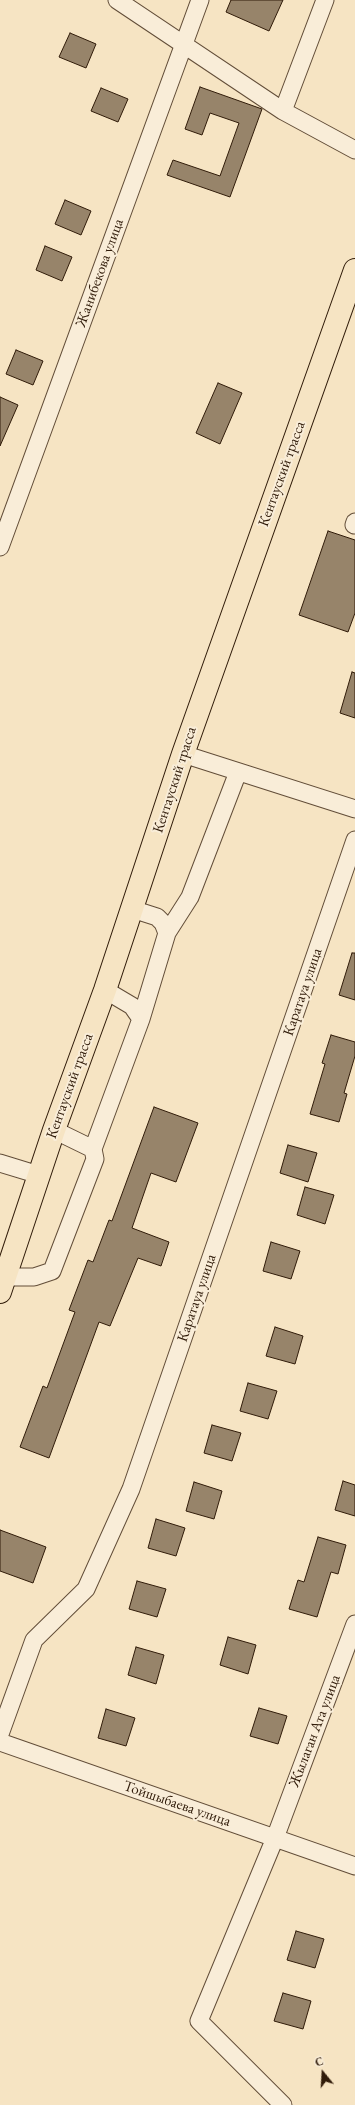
<!DOCTYPE html>
<meta charset="utf-8">
<style>
body{margin:0}
#map{position:relative;width:355px;height:2105px;overflow:hidden;background:#f6e4c3;font-family:"EB Garamond",serif}
canvas{display:block}
.north{position:absolute;left:303px;top:2053px;width:40px;height:40px;-webkit-text-stroke:3px #f9edd8;paint-order:stroke;rotate:342deg;font-size:11px;font-weight:700;line-height:16px;text-align:center;color:#301b09}
.north::after{content:'';display:block;margin:auto;width:14px;height:18px;background:#301b09;clip-path:polygon(50% 0,100% 100%,50% 72%,0 100%)}
</style>
<div id="map">
<canvas width="355" height="2105"></canvas>
<div class="north">С</div>
</div>
<script>
const g = document.querySelector('canvas').getContext('2d');
g.lineJoin = 'round';
function fill(path, color) {
  g.fillStyle = color;
  g.fill(path, 'evenodd');
}
function poly(rows) {
  const path = new Path2D();
  for (const r of rows) {
    path.moveTo(r[0], r[1]);
    for (let i = 2; i < r.length; i += 2) path.lineTo(r[i], r[i + 1]);
  }
  return path;
}
function strokePath(path, color, width, dash) {
  g.strokeStyle = color;
  g.lineWidth = width;
  g.lineCap = dash ? 'butt' : 'round';
  g.setLineDash(dash || []);
  g.stroke(path);
}
function drawText(font, color, halo, rows, align = 'center') {
  g.font = font + ' "EB Garamond",serif';
  g.lineWidth = 4;
  g.setLineDash([]);
  g.textBaseline = 'middle';
  g.strokeStyle = halo;
  g.fillStyle = color;
  for (const [text, x, y, turn = 0] of rows) {
    g.save();
    g.translate(x, y);
    g.rotate((+turn || 0) * Math.PI / 180);
    g.textAlign = isNaN(turn) ? turn : align;
    if (halo) g.strokeText(text, 0, 0);
    g.fillText(text, 0, 0);
    g.restore();
  }
}
const building = poly([
 [231,0,283,0,269,31,226,12,231,0],
 [70,33,96,44,86,68,59,57,70,33],
 [200,87,262,109,230,197,167,175,173,160,220,176,239,123,210,113,202,135,185,129,200,87],
 [101,88,128,99,118,122,91,111,101,88],
 [65,200,91,211,81,235,55,224,65,200],
 [45,246,72,257,62,281,36,270,45,246],
 [16,350,43,361,33,385,6,374,16,350],
 [218,383,242,393,220,444,196,433,218,383],
 [0,397,18,405,0,446,0,397],
 [328,531,355,540,355,613,348,632,299,615,328,531],
 [352,672,355,673,355,718,340,713,352,672],
 [352,953,355,953,355,1000,339,995,352,953],
 [331,1035,355,1042,355,1056,344,1093,347,1094,339,1122,310,1114,325,1064,322,1063,331,1035],
 [154,1107,198,1123,176,1182,151,1173,132,1228,169,1242,161,1266,138,1258,110,1326,99,1322,49,1458,20,1447,43,1386,47,1388,75,1312,69,1310,88,1260,93,1262,109,1220,112,1221,154,1107],
 [288,1145,317,1153,308,1182,280,1173,288,1145],
 [305,1187,334,1195,325,1224,297,1215,305,1187],
 [271,1242,300,1251,291,1279,263,1271,271,1242],
 [275,1327,303,1336,295,1364,266,1356,275,1327],
 [248,1383,277,1391,268,1419,240,1411,248,1383],
 [212,1425,241,1433,232,1461,204,1453,212,1425],
 [343,1481,355,1485,355,1516,335,1510,343,1481],
 [194,1482,222,1491,214,1519,186,1511,194,1482],
 [156,1519,185,1528,176,1556,148,1548,156,1519],
 [0,1530,46,1547,33,1583,0,1571,0,1530],
 [318,1537,346,1545,338,1574,331,1572,317,1617,289,1609,298,1580,304,1582,318,1537],
 [137,1581,166,1589,157,1617,129,1609,137,1581],
 [228,1637,256,1645,248,1674,220,1665,228,1637],
 [136,1647,164,1655,156,1684,128,1675,136,1647],
 [259,1708,287,1716,278,1744,250,1736,259,1708],
 [106,1709,135,1718,126,1746,98,1738,106,1709],
 [296,1931,324,1939,315,1968,287,1960,296,1931],
 [283,1993,311,2001,303,2029,274,2021,283,1993]
]);
const minor = poly([
 [117,0,283,111,355,150],
 [283,111,325,0],
 [354,525,355,522],
 [0,547,200,0],
 [183,754,355,809],
 [132,909,157,917,163,923,167,933],
 [105,990,132,1006,141,1019],
 [93,1149,141,1019,167,933,190,897,238,772],
 [0,1163,39,1175],
 [5,1277,34,1277,52,1271,95,1159,93,1149,54,1130],
 [0,1734,34,1640,86,1589,131,1489,355,840],
 [0,1742,355,1866],
 [283,2105,199,2021,275,1838,355,1624]
]);
const major = poly([
 [0,1292,54,1130,105,990,183,754,355,270]
]);
const streetNames = [
 ["Жанибекова улица",100,273,-70],
 ["Кентауский трасса",282,474,-70],
 ["Кентауский трасса",175,780,-72],
 ["Каратауа улица",303,992,-71],
 ["Кентауский трасса",70,1086,-70],
 ["Каратауа улица",197,1298,-71],
 ["Жылаган Ата улица",315,1731,-69],
 ["Тойшыбаева улица",177,1804,19]
];
fill(building, '#97846a');
strokePath(building, '#301b09', 1);
strokePath(minor, '#624d38', 19);
strokePath(major, '#301b09', 24);
strokePath(minor, '#f9edd8', 17);
strokePath(major, '#f6e4c3', 22);
drawText('15px', '#301b09', '#f9edd8', streetNames);
</script>
